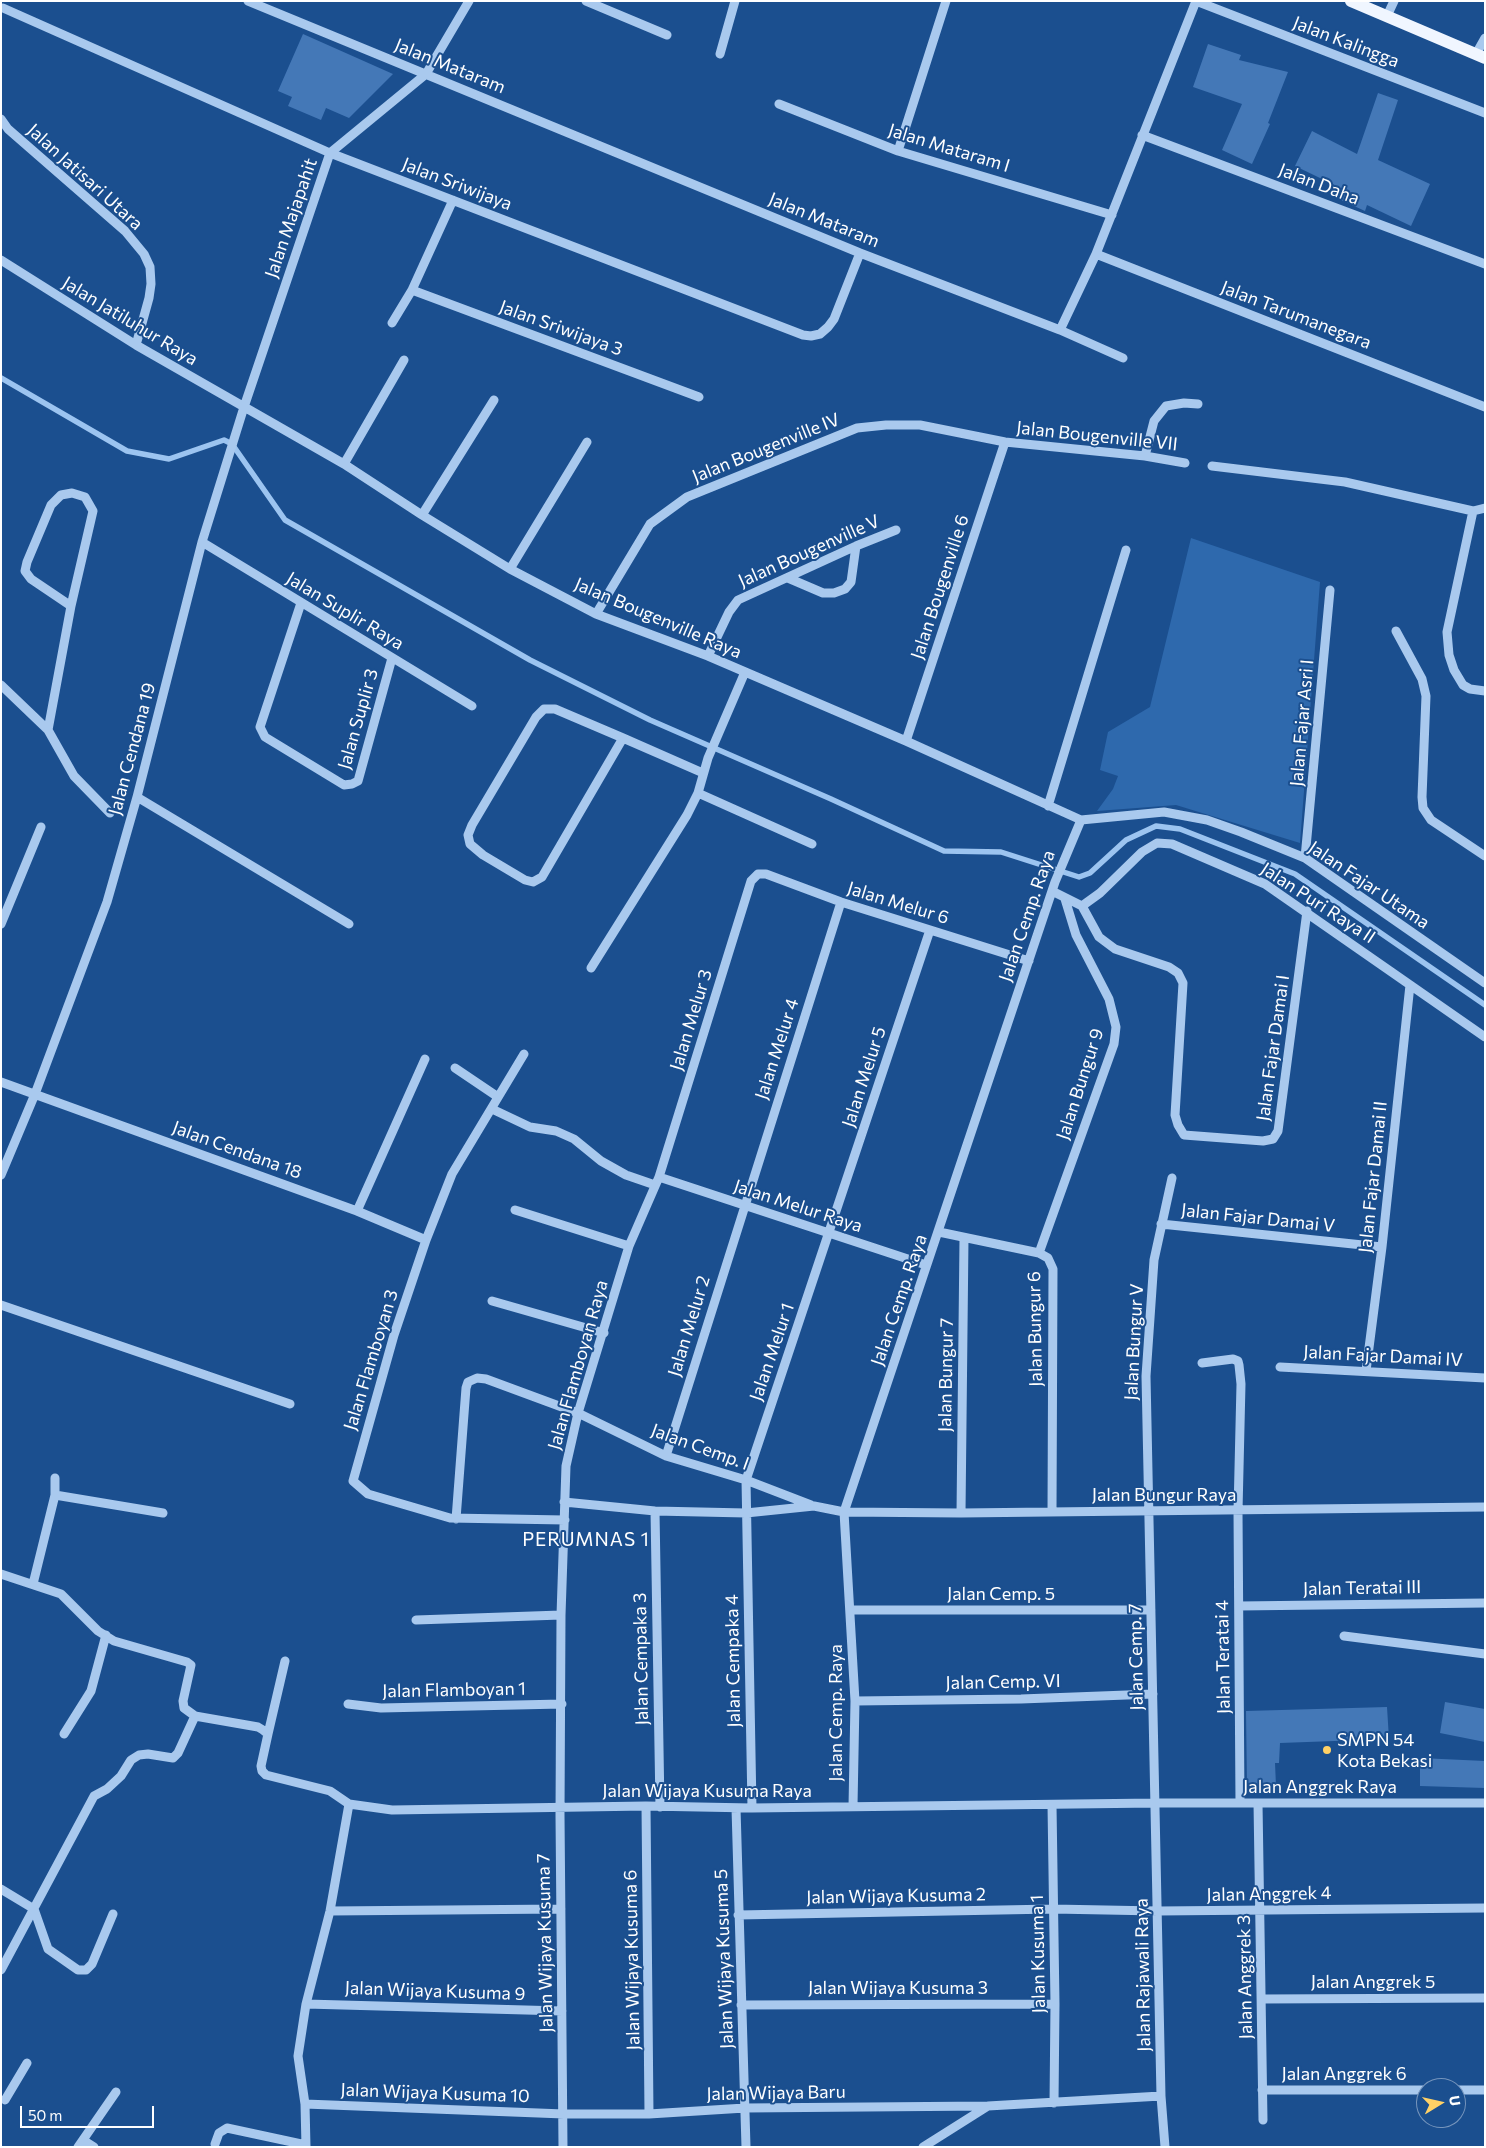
<!DOCTYPE html>
<style>
body{margin:0}
#map{position:relative;width:1486px;height:2148px;overflow:hidden;background:#1b4f8f;font-family:Commissioner,sans-serif}
canvas{display:block}
.frame{position:absolute;inset:0;border:2px solid #fff;pointer-events:none}
.north{position:absolute;left:1416px;top:2078px;width:50px;height:50px;box-sizing:border-box;background:#1b4f8f;border:1px solid #7695bc;border-radius:50%;rotate:81deg;font-size:14px;font-weight:700;line-height:20px;text-align:center;color:#fff}
.north::after{content:'';display:block;margin:auto;width:18px;height:22px;background:#ffd166;clip-path:polygon(50% 0,100% 100%,50% 72%,0 100%)}
.scale{position:absolute;left:20px;top:2106px;width:134px;height:22px;box-sizing:border-box;border:2px solid #fff;border-top:0;padding-left:6px;font-size:15px;line-height:18px;white-space:nowrap;color:#fff;-webkit-text-stroke:4px #1b4f8f;paint-order:stroke}
</style>
<div id="map">
<canvas width="1486" height="2148"></canvas>
<div class="frame"></div>
<div class="north">U</div>
<div class="scale">50 m</div>
</div>
<script>
const g = document.querySelector('canvas').getContext('2d');
g.lineJoin = 'round';
function fill(path, color) {
  g.fillStyle = color;
  g.fill(path, 'evenodd');
}
function poly(rows) {
  const path = new Path2D();
  for (const r of rows) {
    path.moveTo(r[0], r[1]);
    for (let i = 2; i < r.length; i += 2) path.lineTo(r[i], r[i + 1]);
  }
  return path;
}
function strokePath(path, color, width, dash) {
  g.strokeStyle = color;
  g.lineWidth = width;
  g.lineCap = dash ? 'butt' : 'round';
  g.setLineDash(dash || []);
  g.stroke(path);
}
function drawText(font, color, halo, rows, align = 'center') {
  g.font = font + ' Commissioner,sans-serif';
  g.lineWidth = 4;
  g.setLineDash([]);
  g.textBaseline = 'middle';
  g.strokeStyle = halo;
  g.fillStyle = color;
  for (const [text, x, y, turn = 0] of rows) {
    g.save();
    g.translate(x, y);
    g.rotate((+turn || 0) * Math.PI / 180);
    g.textAlign = isNaN(turn) ? turn : align;
    if (halo) g.strokeText(text, 0, 0);
    g.fillText(text, 0, 0);
    g.restore();
  }
}
const green = poly([
 [1191,538,1320,582,1300,843,1176,805,1097,811,1113,789,1118,776,1100,770,1108,732,1150,707]
]);
const stream = poly([
 [1,378,127,451,169,459,224,440,232,444,285,520,530,660,650,720,831,799,944,851,1001,852,1079,877,1090,873,1126,840,1156,826,1180,829,1295,874,1485,1005]
]);
const building = poly([
 [303,34,393,74,349,118,326,108,321,120,288,106,292,97,278,91],
 [1208,44,1241,55,1239,60,1288,72,1268,123,1270,124,1252,164,1222,150,1242,104,1193,87],
 [1378,93,1398,100,1378,160,1430,184,1411,226,1367,205,1365,211,1341,200,1345,190,1295,166,1312,131,1357,154],
 [1445,1702,1485,1709,1485,1742,1440,1733],
 [1387,1707,1389,1739,1280,1743,1279,1763,1275,1763,1276,1786,1247,1787,1246,1711],
 [1420,1758,1485,1761,1485,1788,1420,1786]
]);
const minor = poly([
 [248,1,860,253,1060,330,1123,358],
 [586,1,667,35],
 [3,8,330,153,803,335,811,336,820,334,828,327,834,319,860,253],
 [1387,16,1394,1],
 [720,54,735,1],
 [1476,54,1485,38],
 [779,104,898,151,1112,215],
 [1,119,8,129,125,231,144,254,150,267,151,284,149,298,136,345],
 [1142,135,1485,264],
 [898,151,946,1],
 [1096,254,1485,407],
 [1,260,136,345,344,464,422,515,510,569,596,614,708,656,906,741,1081,820],
 [412,290,699,397],
 [392,323,412,290,453,200],
 [1060,330,1096,254,1196,1,1485,113],
 [1145,456,1154,421,1166,406,1184,403,1198,404],
 [344,464,404,360],
 [1212,466,1345,482,1473,511,1485,508],
 [1473,511,1447,632,1449,655,1454,670,1463,685,1470,689,1485,691],
 [422,515,494,400],
 [202,542,472,706],
 [510,569,587,442],
 [788,578,823,593,834,593,845,589,851,582,856,546],
 [301,603,260,727,265,737,344,785,352,784,358,781,392,658],
 [596,614,650,524,687,497,857,428,886,425,920,425,1005,442,1145,456,1185,463],
 [1396,631,1422,679,1426,696,1422,797,1423,808,1431,820,1485,856],
 [708,656,729,612,738,600,856,546,896,530],
 [1,685,48,730,74,776,110,813],
 [48,730,71,606,93,511,85,497,72,493,61,495,51,505,27,562,25,571,31,579,71,606],
 [623,738,542,877,533,882,525,880,483,855,470,844,468,835,472,825,536,717,544,709,555,709,623,738,703,773],
 [906,741,1005,442],
 [698,793,812,844],
 [137,797,349,924],
 [1048,806,1126,550],
 [1081,820,1164,812,1207,820,1241,832,1305,858,1485,983],
 [1305,858,1330,590],
 [1052,891,1082,906,1100,893,1142,852,1157,843,1172,844,1265,884,1485,1037],
 [1082,906,1099,937,1115,949,1169,967,1178,973,1183,983,1175,1115,1178,1125,1184,1135,1263,1141,1273,1139,1278,1131,1307,911],
 [1,924,41,827],
 [591,968,687,815,698,793,708,758,745,672],
 [524,1054,452,1174,426,1240,394,1335,353,1481,368,1494,450,1518,565,1520],
 [455,1068,498,1097],
 [1,1082,357,1211,426,1240],
 [492,1109,530,1127,556,1131,574,1139,601,1161,626,1175,655,1185],
 [1,1175,35,1094,107,902,137,797,202,542,244,407,330,153,426,74,469,1],
 [659,1177,926,1265],
 [515,1210,629,1246],
 [357,1211,425,1059],
 [1161,1224,1382,1247],
 [939,1232,1039,1253,1048,1258,1053,1269,1052,1512],
 [1039,1253,1114,1044,1116,1027,1109,999,1076,935,1065,899],
 [492,1301,604,1333],
 [1,1305,290,1404],
 [1202,1363,1233,1359,1238,1361,1239,1365,1241,1384,1238,1511,1240,1803],
 [1280,1367,1485,1378],
 [1366,1371,1382,1247,1410,985],
 [666,1456,841,902],
 [55,1495,163,1513],
 [564,1502,655,1511,746,1513,814,1506,844,1512,961,1513,1485,1507],
 [655,1511,660,1807],
 [961,1513,964,1238],
 [456,1519,466,1388,468,1382,477,1378,486,1379,578,1413,666,1456,746,1480,811,1505],
 [1,1574,61,1594,98,1631,114,1641,187,1662,191,1665,183,1701,184,1708,195,1716,258,1727,263,1730,268,1734,261,1766,262,1771,266,1775,330,1791,349,1804,392,1810,646,1806,752,1808,1155,1803,1485,1803],
 [33,1584,55,1495,55,1478],
 [1239,1606,1485,1603],
 [851,1610,1151,1610],
 [416,1620,561,1615],
 [1344,1636,1485,1654],
 [855,1701,1021,1699,1153,1694],
 [348,1704,381,1708,562,1704],
 [64,1734,91,1691,106,1635],
 [268,1734,285,1661],
 [1258,1803,1263,2120],
 [1052,1805,1055,2004,1054,2103],
 [646,1806,649,2114],
 [853,1806,855,1701,844,1512,1055,882,1081,820],
 [736,1808,746,2147],
 [752,1808,746,1480,930,930],
 [1,1889,34,1909,48,1949,78,1970,86,1970,92,1964,113,1914],
 [330,1911,561,1909],
 [738,1915,1053,1909,1158,1911,1485,1908],
 [1,1970,94,1796,107,1789,121,1776,131,1760,139,1755,148,1754,173,1758,178,1753,195,1716],
 [1262,1999,1485,1998],
 [306,2004,562,2011],
 [741,2005,1055,2004],
 [1262,2090,1426,2090],
 [1456,2090,1485,2090],
 [5,2100,27,2063],
 [305,2104,564,2114,649,2114,745,2108,988,2106],
 [83,2140,94,2147],
 [215,2144,219,2133,227,2128,306,2145],
 [78,2147,116,2092],
 [306,2147,305,2104,298,2056,306,2004,330,1911,349,1804],
 [563,2147,560,1815,561,1615,566,1466,578,1413,629,1246,659,1177,751,881,758,874,766,874,841,902,1029,961],
 [923,2147,988,2106,1161,2096],
 [1165,2147,1161,2096,1146,1376,1154,1260,1172,1178]
]);
const major = poly([
 [1351,1,1485,58]
]);
const markers = [
 [1327,1750,5,"#ffd166"]
];
const streetNames = [
 ["Jalan Kalingga",1346,42,21],
 ["Jalan Mataram",450,66,22],
 ["Jalan Mataram I",949,148,17],
 ["Jalan Jatisari Utara",85,177,42],
 ["Jalan Sriwijaya",457,184,21],
 ["Jalan Daha",1319,184,21],
 ["Jalan Majapahit",291,218,-71],
 ["Jalan Mataram",824,220,22],
 ["Jalan Tarumanegara",1296,315,21],
 ["Jalan Jatiluhur Raya",130,321,31],
 ["Jalan Sriwijaya 3",561,328,20],
 ["Jalan Bougenville VII",1097,436,6],
 ["Jalan Bougenville IV",766,448,-22],
 ["Jalan Bougenville V",809,551,-24],
 ["Jalan Bougenville 6",940,587,-72],
 ["Jalan Suplir Raya",345,611,31],
 ["Jalan Bougenville Raya",658,618,23],
 ["Jalan Suplir 3",358,719,-74],
 ["Jalan Fajar Asri I",1302,723,-85],
 ["Jalan Cendana 19",132,749,-75],
 ["Jalan Fajar Utama",1369,885,34],
 ["Jalan Melur 6",898,903,17],
 ["Jalan Puri Raya II",1318,903,33],
 ["Jalan Cemp. Raya",1027,916,-71],
 ["Jalan Melur 3",691,1020,-73],
 ["Jalan Fajar Damai I",1273,1048,-82],
 ["Jalan Melur 4",777,1049,-72],
 ["Jalan Melur 5",864,1077,-72],
 ["Jalan Bungur 9",1080,1084,-72],
 ["Jalan Cendana 18",237,1150,20],
 ["Jalan Fajar Damai II",1373,1177,-84],
 ["Jalan Melur Raya",798,1206,18],
 ["Jalan Fajar Damai V",1258,1218,6],
 ["Jalan Cemp. Raya",899,1300,-71],
 ["Jalan Melur 2",689,1326,-73],
 ["Jalan Bungur 6",1035,1329,-91],
 ["Jalan Bungur V",1134,1342,-87],
 ["Jalan Melur 1",772,1352,-71],
 ["Jalan Fajar Damai IV",1383,1356,3],
 ["Jalan Flamboyan 3",371,1360,-73],
 ["Jalan Flamboyan Raya",578,1365,-74],
 ["Jalan Bungur 7",946,1375,-89],
 ["Jalan Cemp. I",700,1447,20],
 ["Jalan Bungur Raya",1164,1495],
 ["Jalan Teratai III",1362,1588,-1],
 ["Jalan Cemp. 5",1001,1594],
 ["Jalan Cemp. 7",1136,1657,-91],
 ["Jalan Teratai 4",1223,1657,-91],
 ["Jalan Cempaka 3",641,1659,-91],
 ["Jalan Cempaka 4",733,1661,-91],
 ["Jalan Cemp. VI",1003,1682,-1],
 ["Jalan Flamboyan 1",454,1690,-1],
 ["Jalan Cemp. Raya",836,1713,-90],
 ["Jalan Anggrek Raya",1320,1787],
 ["Jalan Wijaya Kusuma Raya",707,1791],
 ["Jalan Anggrek 4",1269,1894,-1],
 ["Jalan Wijaya Kusuma 2",896,1896,-1],
 ["Jalan Wijaya Kusuma 7",545,1943,-91],
 ["Jalan Kusuma 1",1038,1954,-91],
 ["Jalan Wijaya Kusuma 5",724,1959,-92],
 ["Jalan Wijaya Kusuma 6",632,1960,-91],
 ["Jalan Rajawali Raya",1143,1975,-91],
 ["Jalan Anggrek 3",1245,1977,-91],
 ["Jalan Anggrek 5",1373,1982],
 ["Jalan Wijaya Kusuma 3",898,1988],
 ["Jalan Wijaya Kusuma 9",435,1991,2],
 ["Jalan Anggrek 6",1344,2074],
 ["Jalan Wijaya Kusuma 10",435,2093,2],
 ["Jalan Wijaya Baru",776,2093,-1]
];
const poiNames = [
 ["SMPN 54",1337,1740],
 ["Kota Bekasi",1337,1761]
];
const neighbourhoodNames = [
 ["PERUMNAS 1",586,1540]
];
fill(green, '#2e69ad');
strokePath(stream, '#9cc4f0', 5.5);
fill(building, '#4478b7');
strokePath(minor, '#a9c9ee', 9);
strokePath(major, '#f0f6ff', 12);
for (const [x, y, r, color] of markers) {
  const dot = new Path2D();
  dot.arc(x, y, r, 0, 2 * Math.PI);
  g.fillStyle = color;
  g.fill(dot);
  strokePath(dot, '#1b4f8f', 2);
}
drawText('18px', '#fff', '#1b4f8f', streetNames);
drawText('18px', '#fff', '#1b4f8f', poiNames, 'left');
g.letterSpacing = '1px';
drawText('19px', '#fff', '#1b4f8f', neighbourhoodNames);
g.letterSpacing = '0px';
</script>
